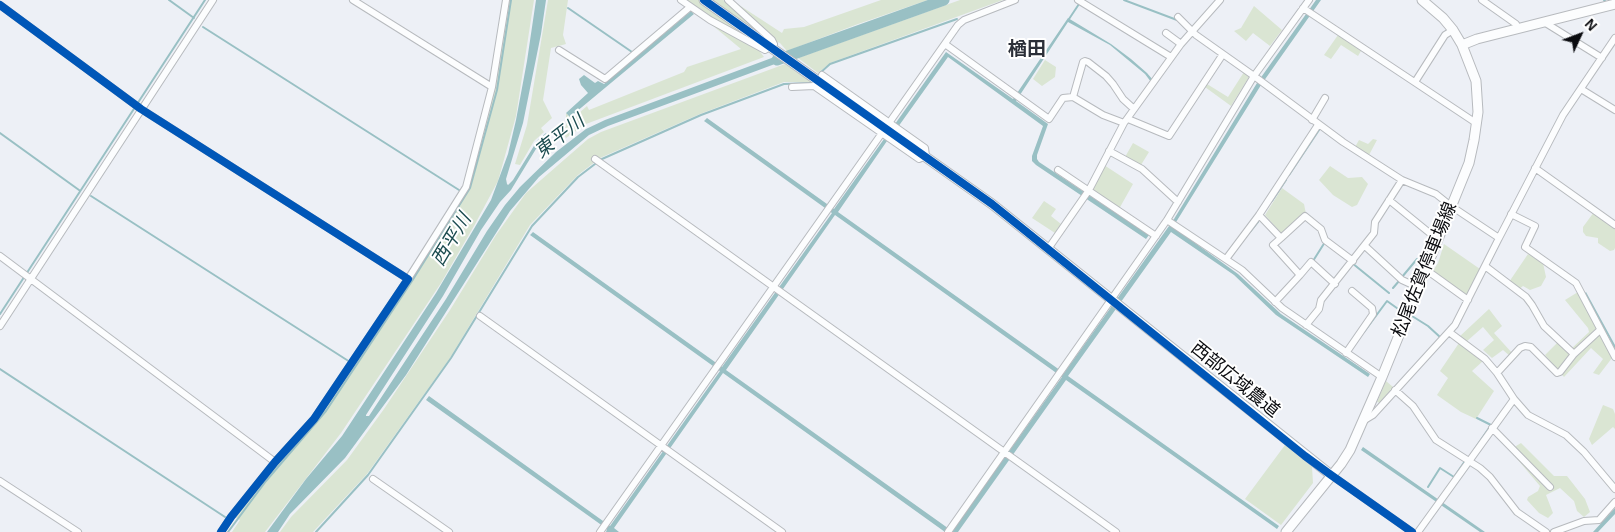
<!DOCTYPE html>
<meta charset="utf-8">
<style>
body{margin:0}
#map{position:relative;width:1615px;height:532px;overflow:hidden;background:#edf0f6;font-family:Helvetica,sans-serif}
canvas{display:block}
.north{position:absolute;left:1555px;top:10px;width:50px;height:50px;-webkit-text-stroke:4px #fff;paint-order:stroke;rotate:47deg;font-size:14px;font-weight:700;line-height:20px;text-align:center;color:#0a0b0f}
.north::after{content:'';display:block;margin:auto;width:18px;height:22px;background:#0a0b0f;clip-path:polygon(50% 0,100% 100%,50% 72%,0 100%)}
</style>
<div id="map">
<canvas width="1615" height="532"></canvas>
<div class="north">N</div>
</div>
<script>
const g = document.querySelector('canvas').getContext('2d');
g.lineJoin = 'round';
function fill(path, color) {
  g.fillStyle = color;
  g.fill(path, 'evenodd');
}
function poly(rows) {
  const path = new Path2D();
  for (const r of rows) {
    path.moveTo(r[0], r[1]);
    for (let i = 2; i < r.length; i += 2) path.lineTo(r[i], r[i + 1]);
  }
  return path;
}
function strokePath(path, color, width, dash) {
  g.strokeStyle = color;
  g.lineWidth = width;
  g.lineCap = dash ? 'butt' : 'round';
  g.setLineDash(dash || []);
  g.stroke(path);
}
function drawText(font, color, halo, rows, align = 'center') {
  g.font = font + ' Helvetica,"Noto Sans JP",sans-serif';
  g.lineWidth = 4;
  g.setLineDash([]);
  g.textBaseline = 'middle';
  g.strokeStyle = halo;
  g.fillStyle = color;
  for (const [text, x, y, turn = 0] of rows) {
    g.save();
    g.translate(x, y);
    g.rotate((+turn || 0) * Math.PI / 180);
    g.textAlign = isNaN(turn) ? turn : align;
    if (halo) g.strokeText(text, 0, 0);
    g.fillText(text, 0, 0);
    g.restore();
  }
}
const green = poly([
 [509,0,534,0,516,116,498,181,474,226,441,283,341,433,265,532,232,532,240,520,234,517,277,464,315,420,468,187,494,90],
 [548,0,568,0,563,35,566,44,551,48,543,100,552,118,541,128,544,132,534,141,520,165,515,164,527,125],
 [685,0,723,0,727,3,736,3,782,33,784,29,804,27,881,0,928,0,858,24,787,51,780,43,763,36,757,42,758,49,764,57,586,124,566,138,562,130,566,126,566,113,572,119,587,106,589,110,684,72,687,67,741,49,712,25,713,19],
 [960,0,1003,0,830,63,818,73,798,58],
 [1254,6,1282,30,1270,46,1253,33,1246,41,1234,31,1241,28],
 [1338,35,1361,51,1358,56,1341,45,1331,59,1324,55],
 [1045,60,1056,67,1055,77,1042,86,1033,79],
 [785,64,811,82,784,82,700,114,600,158,578,175,530,225,450,358,367,474,313,532,280,532,291,517,347,460,384,409,450,310,496,235,526,193,588,139,601,132],
 [1244,72,1249,77,1231,106,1205,87,1207,84,1228,97],
 [1373,139,1377,140,1369,155,1355,147,1359,140,1368,144],
 [1133,143,1149,152,1141,165,1125,157],
 [1104,165,1133,184,1119,209,1091,189],
 [1330,166,1348,178,1362,177,1368,184,1357,205,1352,207,1333,195,1319,180],
 [1282,188,1304,204,1306,214,1281,233,1265,215],
 [1044,201,1056,209,1051,216,1061,224,1055,233,1032,218],
 [1594,212,1615,228,1615,248,1614,250,1610,251,1598,243,1598,238,1586,236,1583,232,1583,227],
 [1444,244,1480,269,1466,296,1432,272,1438,263],
 [1528,254,1543,263,1546,277,1541,286,1530,290,1523,286,1518,290,1509,282],
 [1578,292,1612,358,1599,375,1593,373,1603,359,1591,348,1564,377,1545,355,1557,343,1570,350,1589,332,1588,328,1565,300],
 [1489,309,1502,326,1494,333,1513,354,1511,357,1503,350,1492,358,1483,350,1494,340,1483,327,1466,342,1459,337],
 [1459,343,1483,361,1472,371,1494,391,1476,419,1461,412,1437,395,1448,378,1440,371],
 [1386,381,1393,387,1380,403,1377,402],
 [1603,405,1613,409,1615,414,1615,429,1613,427,1592,445,1589,439],
 [1521,443,1554,476,1567,476,1585,499,1590,512,1584,517,1577,511,1574,501,1560,488,1546,495,1553,513,1548,518,1539,513,1527,500,1528,497,1538,491,1540,486,1512,453,1516,446],
 [1285,445,1312,467,1313,483,1281,525,1245,499]
]);
const water = poly([
 [536,0,546,0,541,34,523,123,506,179,507,184,508,185,513,180,537,141,546,133,548,136,539,144,511,190,500,202,481,230,443,296,366,415,366,416,369,416,446,299,487,231,505,205,520,187,556,152,586,129,605,120,777,56,783,61,608,126,589,135,539,177,510,211,406,375,345,458,290,514,278,532,267,532,306,479,342,436,436,293,491,200,508,154,516,120,527,61],
 [1316,0,1321,0,1261,85,1173,227,1238,274,1281,314,1370,374,1368,377,1276,315,1234,275,1171,232,1068,376,1279,526,1277,529,1066,380,958,532,945,532,723,373,614,528,619,532,606,532,607,529,426,400,429,396,610,526,720,371,530,235,533,232,722,367,832,213,704,121,707,118,834,209,884,139,887,141,838,212,1064,373,1174,219,1257,83],
 [835,215,1062,377,952,531,726,370],
 [691,11,694,14,570,117,566,113,588,93,581,85,579,79,584,75,595,83,598,81,604,84],
 [1068,18,1111,44,1131,59,1147,73,1153,80,1151,82,1145,74,1110,45,1068,22,1016,101,1048,124,1037,155,1037,159,1039,162,1149,235,1146,239,1036,165,1032,161,1032,156,1043,126,948,57,898,127,895,124,946,52,1013,99],
 [1586,292,1615,345,1615,349,1585,293],
 [1363,447,1485,532,1480,532,1361,450],
 [1615,508,1615,514,1598,532,1593,532]
]);
const stream = poly([
 [169,0,194,18],
 [1124,0,1177,20],
 [1604,0,1606,2],
 [568,8,632,52],
 [1069,19,1079,4],
 [203,27,459,190],
 [820,73,830,64,957,19],
 [0,133,79,190],
 [602,159,701,115,784,84,811,83],
 [1289,175,1319,130],
 [91,196,350,362],
 [1272,201,1286,180],
 [1250,232,1258,222],
 [1313,261,1325,242],
 [1352,263,1389,293],
 [1402,277,1417,259],
 [1393,288,1399,281],
 [0,314,205,0],
 [1412,316,1428,326,1440,337],
 [1364,332,1387,301,1401,311],
 [0,369,225,517],
 [1474,450,1491,425,1477,418],
 [1428,487,1440,468,1454,477,1465,461],
 [228,532,266,481,326,411,412,281,470,188,497,90,511,0],
 [316,532,368,475,451,358,532,226,578,177,595,164]
]);
const river = poly([
 [777,60,944,0]
]);
const street = poly([
 [353,0,492,87],
 [681,0,710,20,765,50,774,44,772,40,728,0],
 [1078,0,1171,57],
 [1309,0,1254,76,1343,142,1402,180,1436,194,1451,206,1499,238,1563,115,1615,38],
 [1482,0,1516,24,1518,28],
 [0,5,141,109,408,279,314,419,275,462,231,517,221,532],
 [1303,8,1476,123],
 [1544,22,1602,58],
 [1166,33,1181,44],
 [945,44,1049,119,1063,98,1073,97,1083,62,1085,61,1088,62,1106,76,1113,84,1123,99,1134,109],
 [559,50,605,79,690,7],
 [1415,82,1445,35,1453,30],
 [792,87,814,86,919,159,926,156,925,148,822,75],
 [1581,89,1615,110],
 [1073,97,1103,115,1124,123],
 [1128,119,1169,136,1223,54],
 [1312,120,1325,98],
 [889,123,958,25,964,20,1015,0],
 [1109,151,1142,169,1178,202],
 [595,159,1116,532],
 [1535,168,1615,225],
 [1058,170,1156,236],
 [1389,200,1437,239],
 [1511,214,1535,226,1525,247,1576,283,1615,357],
 [1259,215,1281,238,1305,216,1321,229,1325,240,1353,261],
 [1167,220,1242,270,1282,308,1382,377],
 [1365,246,1402,280,1413,285,1418,286],
 [1048,249,1089,190,1124,123,1181,44,1220,0],
 [0,256,275,462],
 [1226,259,1259,215,1318,125],
 [1485,266,1526,297,1532,305,1544,326,1574,354,1600,330],
 [1425,269,1468,300],
 [1300,275,1311,262,1335,284],
 [408,279,466,187,492,87,506,0],
 [1275,302,1300,275,1273,245,1281,238],
 [480,316,782,532],
 [1306,325,1319,309,1321,300,1374,233,1375,222,1402,180],
 [0,326,213,0],
 [1449,332,1485,359,1497,373,1514,399,1528,415,1566,435,1584,452,1615,489],
 [1346,353,1373,314,1372,308,1352,291],
 [1497,373,1520,348,1525,346,1531,347,1557,373,1560,372,1574,354],
 [1395,390,1413,406,1436,440,1480,468,1490,477,1517,512,1546,532],
 [1363,421,1373,415,1455,325,1499,238],
 [1492,428,1550,487],
 [1331,475,1412,532],
 [373,479,449,532],
 [0,481,78,532],
 [600,532,882,133],
 [948,532,1167,220,1254,76,1196,35,1178,17],
 [1418,532,1514,399],
 [1554,532,1584,521,1599,520,1615,502]
]);
const secondary = poly([
 [704,0,992,204,1331,475],
 [1462,45,1477,39,1615,4],
 [1286,532,1341,464,1350,450,1382,377,1469,163,1474,140,1478,112,1476,81,1462,45,1453,30,1443,18,1422,0]
]);
const cycleway = poly([
 [704,0,992,204,1305,456,1331,475,1412,532],
 [0,5,141,109,408,279,314,419,275,462,231,517,221,532]
]);
const streetNames = [
 ["松尾佐賀停車場線",1425,270,-68],
 ["西部広域農道",1235,380,39]
];
const neighbourhoodNames = [
 ["楢田",1027,50]
];
const waterNames = [
 ["東平川",560,137,-38],
 ["西平川",452,240,-59]
];
fill(green, '#dae5d3');
fill(water, '#99c0c4');
strokePath(stream, '#99c0c4', 2);
strokePath(river, '#99c0c4', 11);
strokePath(street, '#b7babe', 8);
strokePath(secondary, '#b7babe', 11);
strokePath(street, '#fcfdfe', 6);
strokePath(secondary, '#fcfdfe', 9);
strokePath(cycleway, '#0057b8', 8);
drawText('18px', '#0a0b0f', '#fff', streetNames);
drawText('bold 19px', '#2b2f38', '#fff', neighbourhoodNames);
drawText('italic 19px', '#1b4b4f', '#fff', waterNames);
</script>
